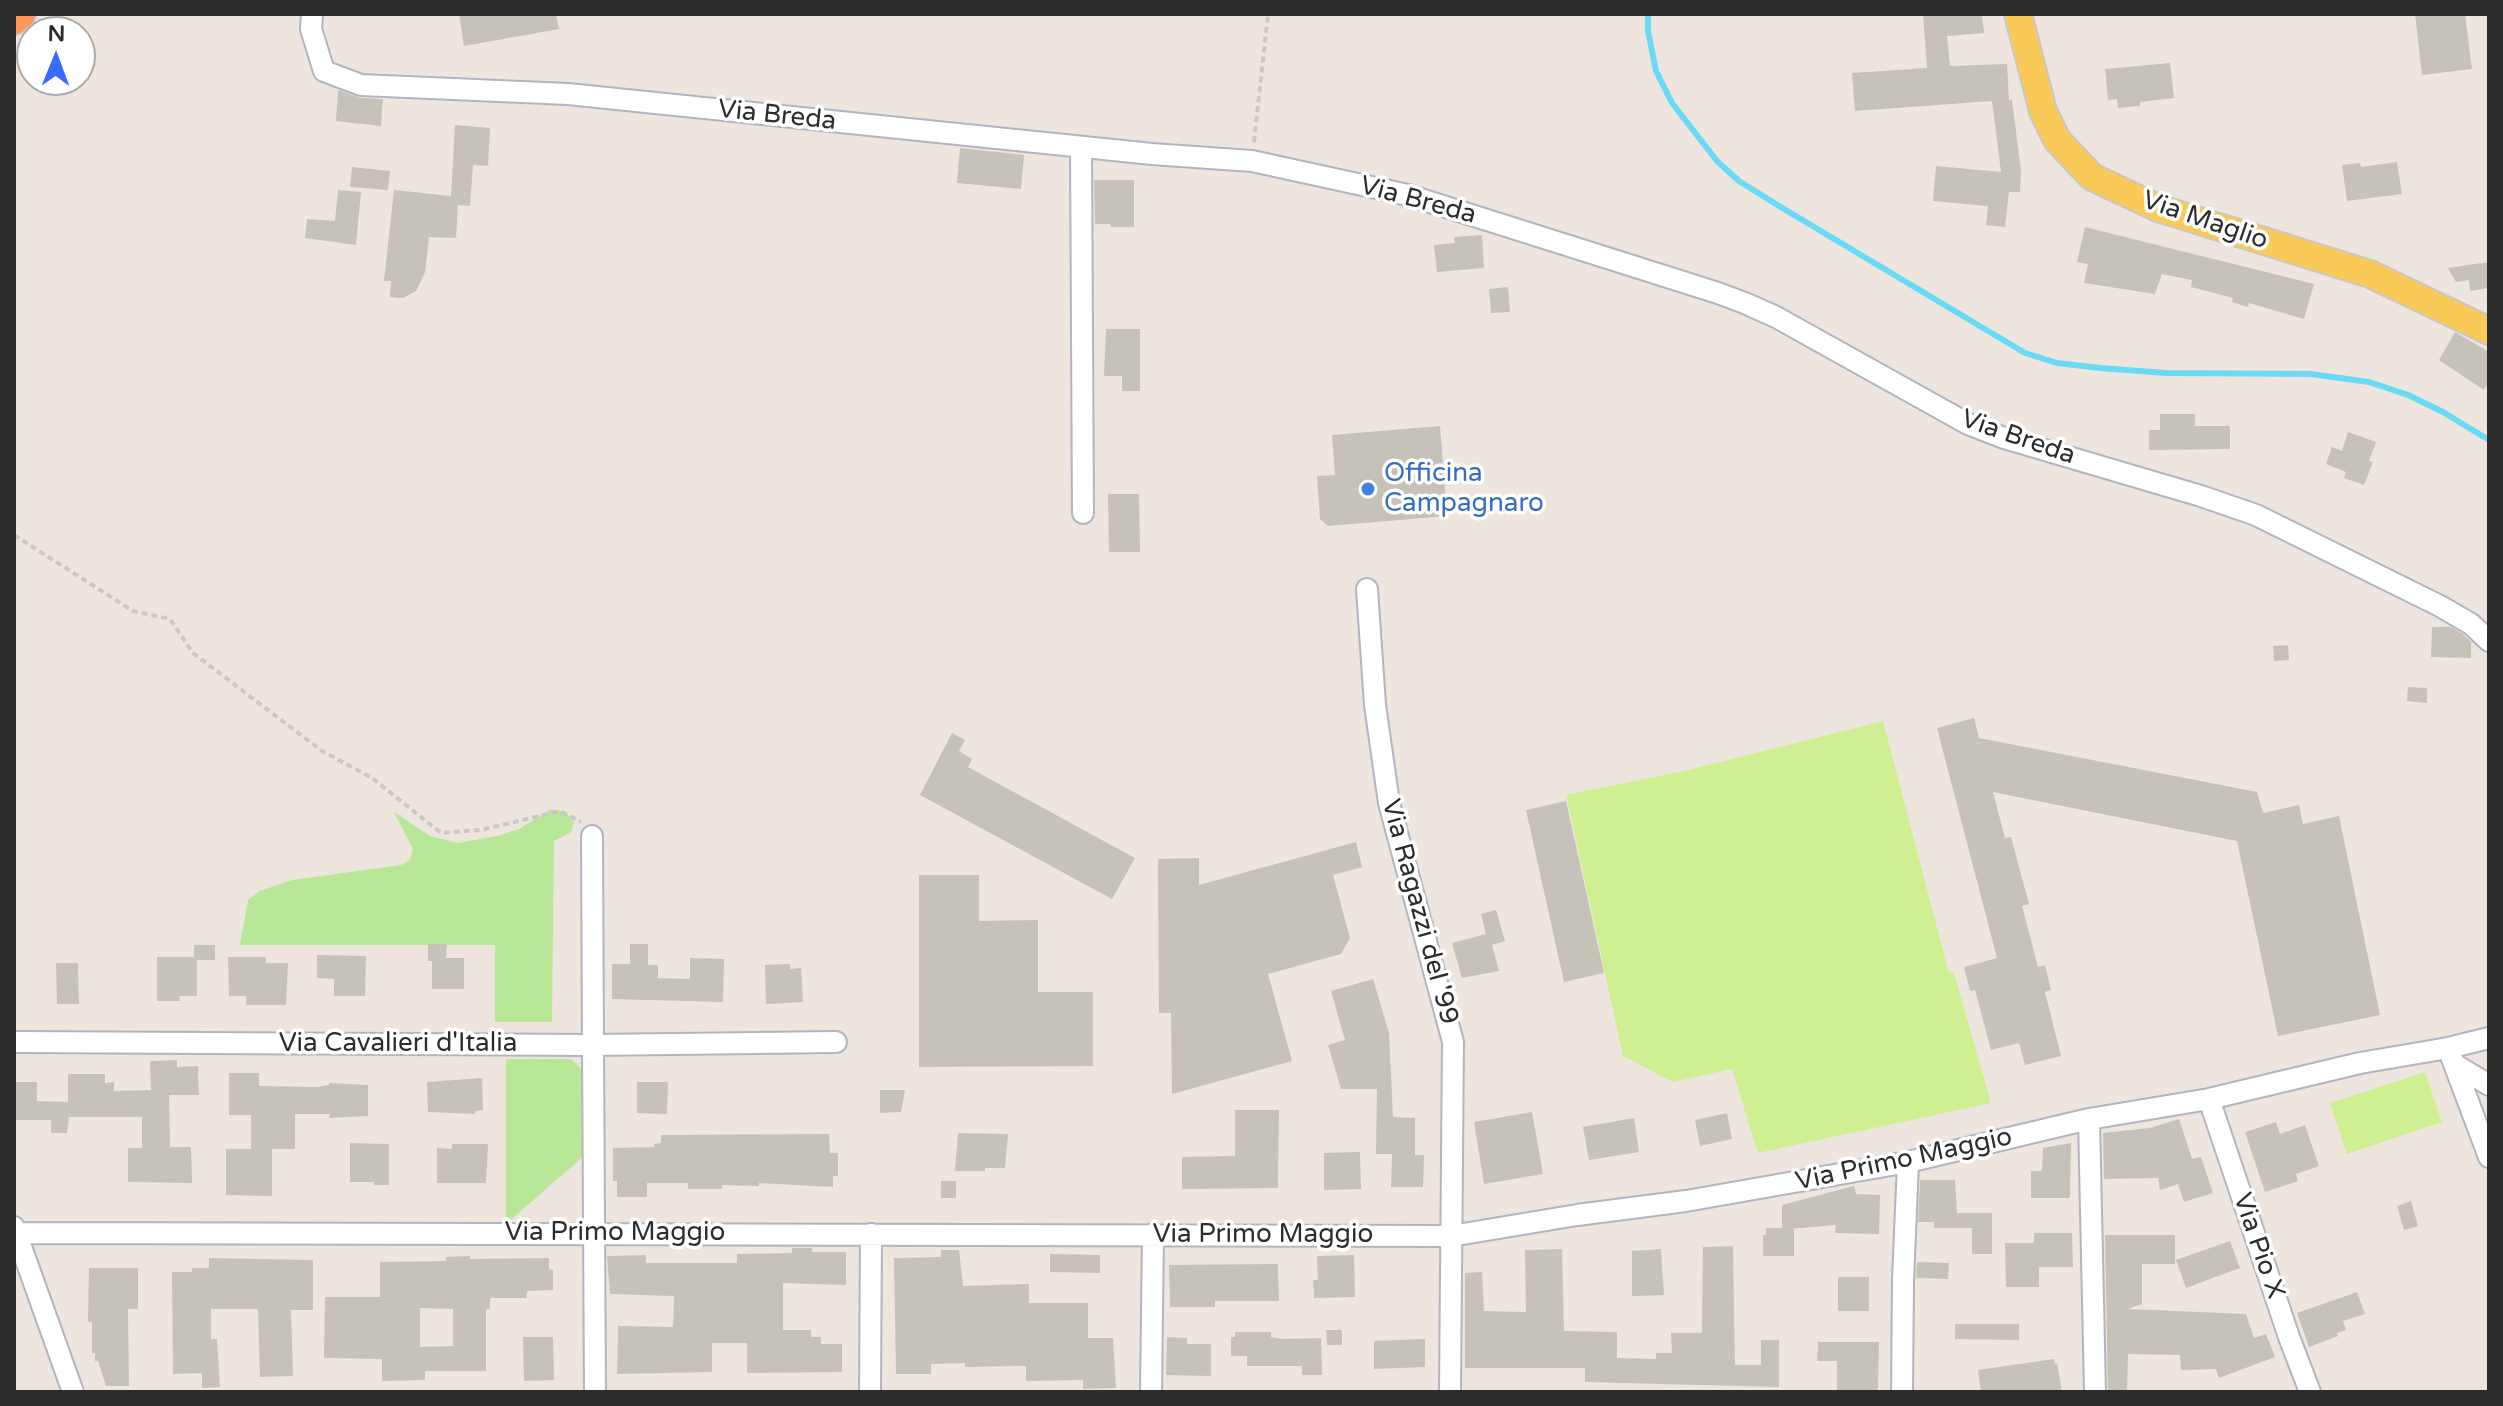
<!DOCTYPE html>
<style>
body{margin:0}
#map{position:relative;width:2503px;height:1406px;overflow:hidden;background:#eee6de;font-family:"Varela Round",sans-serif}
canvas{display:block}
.frame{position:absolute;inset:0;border:16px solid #2c2c2c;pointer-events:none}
.north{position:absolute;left:16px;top:16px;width:80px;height:80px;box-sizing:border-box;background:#fff;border:2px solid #ababab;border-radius:50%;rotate:1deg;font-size:22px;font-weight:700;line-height:32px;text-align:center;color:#2c2c2c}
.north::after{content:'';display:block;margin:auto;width:28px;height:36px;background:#3a6bff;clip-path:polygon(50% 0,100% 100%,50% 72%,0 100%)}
</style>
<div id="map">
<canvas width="2503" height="1406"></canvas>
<div class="frame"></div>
<div class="north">N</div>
</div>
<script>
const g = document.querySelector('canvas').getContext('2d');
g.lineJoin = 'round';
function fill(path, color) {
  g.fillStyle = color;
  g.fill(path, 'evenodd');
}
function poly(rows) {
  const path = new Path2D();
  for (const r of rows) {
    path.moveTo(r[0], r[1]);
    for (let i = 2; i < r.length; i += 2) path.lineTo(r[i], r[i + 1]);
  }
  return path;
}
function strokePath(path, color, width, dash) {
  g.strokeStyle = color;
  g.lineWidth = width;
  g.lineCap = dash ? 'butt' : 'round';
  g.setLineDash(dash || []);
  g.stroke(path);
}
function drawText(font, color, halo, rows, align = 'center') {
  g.font = font + ' "Varela Round",sans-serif';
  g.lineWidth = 7;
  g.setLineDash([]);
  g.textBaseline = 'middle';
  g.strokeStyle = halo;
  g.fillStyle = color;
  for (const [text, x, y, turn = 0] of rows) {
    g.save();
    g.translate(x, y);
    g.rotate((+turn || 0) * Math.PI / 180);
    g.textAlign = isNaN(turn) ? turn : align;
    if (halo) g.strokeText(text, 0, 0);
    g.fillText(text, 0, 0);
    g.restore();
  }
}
const green = poly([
 [551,809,566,812,574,823,571,832,554,841,552,1022,495,1022,495,945,240,945,248,900,260,891,292,880,401,865,410,860,413,849,394,812,430,836,458,843,497,836,519,829],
 [506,1059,571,1059,584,1071,585,1155,506,1224]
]);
const pitch = poly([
 [1883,721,1949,973,1954,973,1991,1103,1758,1153,1732,1069,1673,1082,1623,1056,1566,795,1684,771],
 [2425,1072,2442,1122,2347,1154,2330,1103]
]);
const stream = poly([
 [1648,14,1648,31,1656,71,1672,103,1717,161,1739,181,1779,206,2025,353,2057,363,2100,368,2166,373,2311,374,2369,382,2408,395,2443,412,2489,440]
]);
const building = poly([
 [459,14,556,14,559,29,464,46],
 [1923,14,1982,14,1984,33,1947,36,1950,66,2007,64,2009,100,2012,100,2021,171,2020,192,2009,192,2005,227,1986,225,1988,206,1933,201,1936,166,2001,172,1992,101,1855,111,1852,73,1927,68],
 [2415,14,2465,14,2472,69,2422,75],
 [2170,63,2174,98,2140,102,2140,106,2118,108,2117,99,2108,100,2105,69],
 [338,90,360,98,383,99,381,126,336,121],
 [455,125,490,128,488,166,473,165,470,206,458,205,456,238,429,237,425,272,416,291,403,298,390,297,391,281,384,281,394,190,451,196],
 [960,148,1024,155,1021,189,957,183],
 [2397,162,2402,194,2347,201,2342,165,2360,163,2361,167],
 [352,167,390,171,388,190,350,187],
 [1094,180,1134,180,1134,227,1111,227,1110,224,1095,224],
 [338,190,361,192,356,245,305,238,307,219,335,221],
 [2085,227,2314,284,2304,319,2249,303,2248,307,2232,302,2233,298,2191,287,2192,280,2162,274,2155,294,2084,283,2088,264,2077,262],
 [1482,235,1484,268,1437,272,1434,245,1455,243,1454,237],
 [2489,262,2489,288,2470,291,2469,280,2456,282,2448,268],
 [1508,287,1510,312,1491,313,1489,289],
 [1106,329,1140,329,1140,391,1122,391,1122,376,1104,376],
 [2455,332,2489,352,2489,381,2484,390,2439,360],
 [2160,414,2195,414,2195,426,2230,426,2230,449,2149,450,2149,430,2160,430],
 [1440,426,1447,516,1328,526,1320,519,1317,476,1335,475,1332,435],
 [2348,432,2376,442,2369,461,2373,462,2364,485,2344,478,2346,472,2326,464,2332,447,2342,451],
 [1108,494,1139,494,1140,552,1109,552],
 [2432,627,2451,627,2463,634,2471,642,2471,658,2431,657],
 [2288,645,2289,660,2274,661,2273,646],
 [2408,687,2427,688,2427,703,2407,701],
 [1974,718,1979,738,2257,792,2263,813,2299,805,2303,824,2339,816,2380,1015,2278,1036,2237,841,1993,792,2005,838,2011,837,2029,904,2022,906,2038,967,2045,965,2051,990,2045,992,2061,1056,2025,1065,2019,1043,1991,1050,1975,990,1970,991,1964,967,1997,958,1937,728],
 [952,733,965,740,959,751,972,759,968,767,1135,858,1112,899,920,795],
 [1566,801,1604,973,1564,982,1526,810],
 [1356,842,1362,867,1333,875,1350,938,1341,954,1268,974,1292,1061,1172,1094,1171,1013,1159,1013,1158,859,1199,858,1199,885],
 [919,875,979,875,979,921,1038,920,1038,992,1093,992,1093,1066,919,1067],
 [1496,910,1505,941,1492,945,1499,971,1462,978,1452,943,1486,934,1481,914],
 [428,944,447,944,446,958,464,958,464,989,432,989,432,961,428,961],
 [630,944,648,944,648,965,658,965,658,978,690,979,690,958,724,959,723,1002,612,999,612,964,630,964],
 [194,945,215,945,215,960,197,960,197,996,179,996,180,1001,157,1001,157,957,194,957],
 [317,955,366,956,365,996,334,996,334,979,317,978],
 [228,957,266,957,266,963,288,963,286,1005,246,1005,246,996,229,996],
 [56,963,78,963,79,1004,57,1004],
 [790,964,790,969,801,968,803,1002,766,1004,765,965],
 [1373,979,1389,1033,1393,1117,1415,1118,1415,1155,1424,1155,1423,1187,1391,1187,1392,1154,1376,1154,1377,1089,1341,1089,1328,1045,1345,1040,1331,991],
 [177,1060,177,1067,198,1066,199,1095,169,1095,170,1147,191,1147,192,1183,128,1182,128,1148,142,1148,142,1117,69,1117,67,1133,51,1133,51,1120,14,1120,14,1082,37,1082,37,1101,68,1102,68,1074,105,1074,105,1083,114,1082,114,1091,151,1090,150,1061],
 [229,1073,259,1073,259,1086,317,1087,329,1085,329,1083,368,1085,368,1116,329,1118,330,1114,295,1114,295,1149,272,1149,272,1196,226,1195,226,1149,251,1149,251,1115,229,1115],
 [482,1078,483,1110,475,1111,475,1114,428,1112,427,1082],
 [637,1082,668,1082,667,1114,637,1113],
 [880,1090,905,1090,901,1112,880,1113],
 [1235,1110,1279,1110,1278,1188,1182,1189,1182,1157,1235,1156],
 [1532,1112,1543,1174,1484,1184,1474,1122],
 [1727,1113,1732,1139,1700,1146,1695,1120],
 [1634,1118,1639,1152,1589,1160,1583,1127],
 [2179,1119,2192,1159,2201,1157,2213,1193,2184,1202,2178,1184,2160,1190,2158,1178,2104,1179,2103,1133,2150,1128],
 [2276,1122,2280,1134,2305,1125,2319,1166,2296,1174,2298,1181,2265,1192,2245,1132],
 [958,1133,1008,1134,1005,1168,985,1168,985,1171,955,1171],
 [829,1134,830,1153,838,1153,838,1176,833,1176,833,1187,759,1183,759,1186,722,1185,722,1189,688,1189,688,1183,647,1183,647,1197,617,1197,617,1181,613,1181,613,1148,654,1147,654,1144,661,1143,661,1135],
 [350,1143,389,1144,389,1185,374,1185,374,1182,350,1182],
 [2071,1143,2070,1198,2031,1198,2031,1171,2042,1171,2043,1148],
 [452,1144,488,1144,486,1183,437,1183,437,1148,452,1149],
 [1360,1152,1361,1189,1324,1190,1324,1153],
 [1920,1180,1955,1180,1957,1213,1992,1213,1992,1254,1972,1254,1972,1228,1934,1228,1934,1222,1918,1222],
 [941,1181,956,1181,956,1198,941,1198],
 [1854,1186,1856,1194,1880,1195,1879,1234,1835,1233,1836,1225,1788,1229,1794,1229,1794,1256,1763,1256,1763,1235,1766,1235,1766,1228,1782,1228,1782,1205],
 [2411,1201,2418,1226,2404,1230,2397,1206],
 [2034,1233,2072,1233,2073,1267,2039,1267,2039,1287,2006,1287,2005,1243,2034,1243],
 [2105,1235,2175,1235,2175,1264,2142,1264,2142,1304,2128,1309,2246,1314,2254,1338,2266,1334,2275,1357,2219,1378,2216,1369,2181,1370,2180,1355,2128,1354,2127,1392,2108,1392],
 [2230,1241,2240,1268,2186,1288,2176,1260],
 [1733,1246,1735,1365,1761,1365,1761,1340,1779,1340,1779,1387,1585,1382,1585,1368,1465,1368,1465,1273,1482,1272,1484,1311,1526,1312,1525,1250,1562,1249,1564,1331,1617,1332,1617,1358,1656,1359,1656,1353,1672,1353,1671,1333,1702,1333,1703,1247],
 [792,1248,812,1248,812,1252,846,1252,846,1285,783,1283,783,1330,811,1330,811,1337,821,1337,821,1344,842,1344,842,1372,747,1373,747,1343,712,1343,712,1372,617,1374,618,1326,673,1327,674,1296,610,1294,607,1256,646,1255,646,1263,737,1263,737,1254,792,1253],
 [1661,1249,1664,1295,1632,1296,1632,1251],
 [941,1250,959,1250,963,1286,1029,1284,1029,1303,1088,1303,1088,1338,1113,1338,1116,1388,1083,1389,1083,1380,1026,1381,1026,1366,965,1367,965,1363,931,1364,931,1374,896,1374,894,1258,941,1257],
 [1050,1254,1100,1255,1100,1273,1050,1272],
 [1354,1255,1355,1297,1314,1298,1313,1280,1318,1280,1317,1256],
 [470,1256,470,1259,549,1258,549,1269,553,1270,553,1290,527,1291,526,1298,490,1298,490,1309,486,1309,486,1371,425,1371,425,1380,382,1381,382,1359,324,1358,325,1297,380,1297,380,1262,446,1261,446,1257],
 [420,1308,453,1309,453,1346,420,1347],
 [209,1258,313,1260,313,1310,291,1310,293,1376,260,1377,258,1309,211,1309,211,1339,217,1339,220,1387,202,1388,202,1373,173,1374,172,1272,192,1272,192,1268,209,1268],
 [1917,1262,1949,1263,1948,1279,1916,1278],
 [1278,1264,1279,1301,1215,1301,1215,1307,1170,1307,1169,1265],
 [89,1268,138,1268,138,1309,128,1309,129,1386,106,1386,98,1361,95,1361,95,1353,92,1353,92,1322,88,1322],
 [1838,1277,1869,1277,1869,1311,1838,1311],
 [2357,1292,2365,1314,2343,1321,2346,1330,2337,1333,2338,1336,2309,1347,2297,1313],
 [1955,1324,2019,1324,2019,1340,1955,1339],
 [1326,1330,1342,1330,1342,1345,1327,1345],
 [1235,1332,1271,1332,1271,1337,1284,1339,1321,1338,1322,1375,1302,1375,1302,1366,1247,1366,1247,1356,1231,1356,1231,1337,1235,1337],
 [523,1337,553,1337,554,1380,524,1381],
 [1167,1337,1187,1338,1187,1344,1211,1344,1211,1376,1166,1375],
 [1425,1339,1425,1367,1374,1369,1374,1341],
 [1818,1342,1879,1342,1878,1392,1837,1392,1837,1361,1817,1361],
 [2054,1359,2055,1364,2057,1363,2062,1392,1981,1392,1978,1370]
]);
const path = poly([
 [1254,142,1268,14],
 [14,535,133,611,170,619,193,653,322,751,372,778,441,833,481,830,560,811,581,822]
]);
const minor = poly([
 [312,14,311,29,324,71,361,85,568,94,1152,154,1252,161,1408,195,1718,293,1747,304,1776,317,1968,424,2004,438,2201,496,2256,515,2440,606,2471,624,2489,641],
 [1081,147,1083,513],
 [1367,589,1375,705,1389,803,1453,1042,1450,1392],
 [592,836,593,1045,836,1042],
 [14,1042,593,1045,595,1392],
 [2448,1048,2489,1157],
 [2454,1064,2489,1085],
 [2209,1099,2289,1337,2310,1392],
 [2089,1119,2095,1392],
 [14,1227,73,1392],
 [17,1233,1451,1236,1577,1215,1686,1201,1908,1162,2089,1119,2209,1099,2360,1063,2448,1048,2489,1038],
 [870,1392,871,1234],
 [1151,1392,1153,1234],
 [1902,1392,1903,1280,1908,1162]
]);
const major = poly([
 [2018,14,2043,111,2057,140,2092,177,2158,208,2370,274,2489,331]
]);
const highway = poly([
 [14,19,20,14]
]);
const markers = [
 [1368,489,8,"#3f7fe0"]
];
const streetNames = [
 ["Via Breda",777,116,6],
 ["Via Breda",1418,201,15],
 ["Via Maglio",2205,221,19],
 ["Via Breda",2018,438,19],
 ["Via Ragazzi del '99",1419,912,75],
 ["Via Cavalieri d'Italia",398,1044],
 ["Via Primo Maggio",1904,1160,-12],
 ["Via Primo Maggio",615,1233],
 ["Via Primo Maggio",1263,1235],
 ["Via Pio X",2258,1246,71]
];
const shopNames = [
 ["Officina",1384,474],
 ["Campagnaro",1384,504]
];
fill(green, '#b8e897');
fill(pitch, '#cef092');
strokePath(stream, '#6bdaf6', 6);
fill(building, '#c6c1b9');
strokePath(minor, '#b2b5c0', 24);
strokePath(major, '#c8c8c8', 30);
strokePath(highway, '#c8c8c8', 34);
strokePath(path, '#c8c8c8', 4, [6, 4]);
strokePath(minor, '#fff', 20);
strokePath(major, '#f9ca58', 26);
strokePath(highway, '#ff9658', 30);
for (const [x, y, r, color] of markers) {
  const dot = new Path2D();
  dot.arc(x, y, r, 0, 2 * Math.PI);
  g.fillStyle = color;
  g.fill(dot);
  strokePath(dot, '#fff', 3);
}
drawText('26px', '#2c2c2c', '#fff', streetNames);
drawText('26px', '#366cbe', '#fff', shopNames, 'left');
</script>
